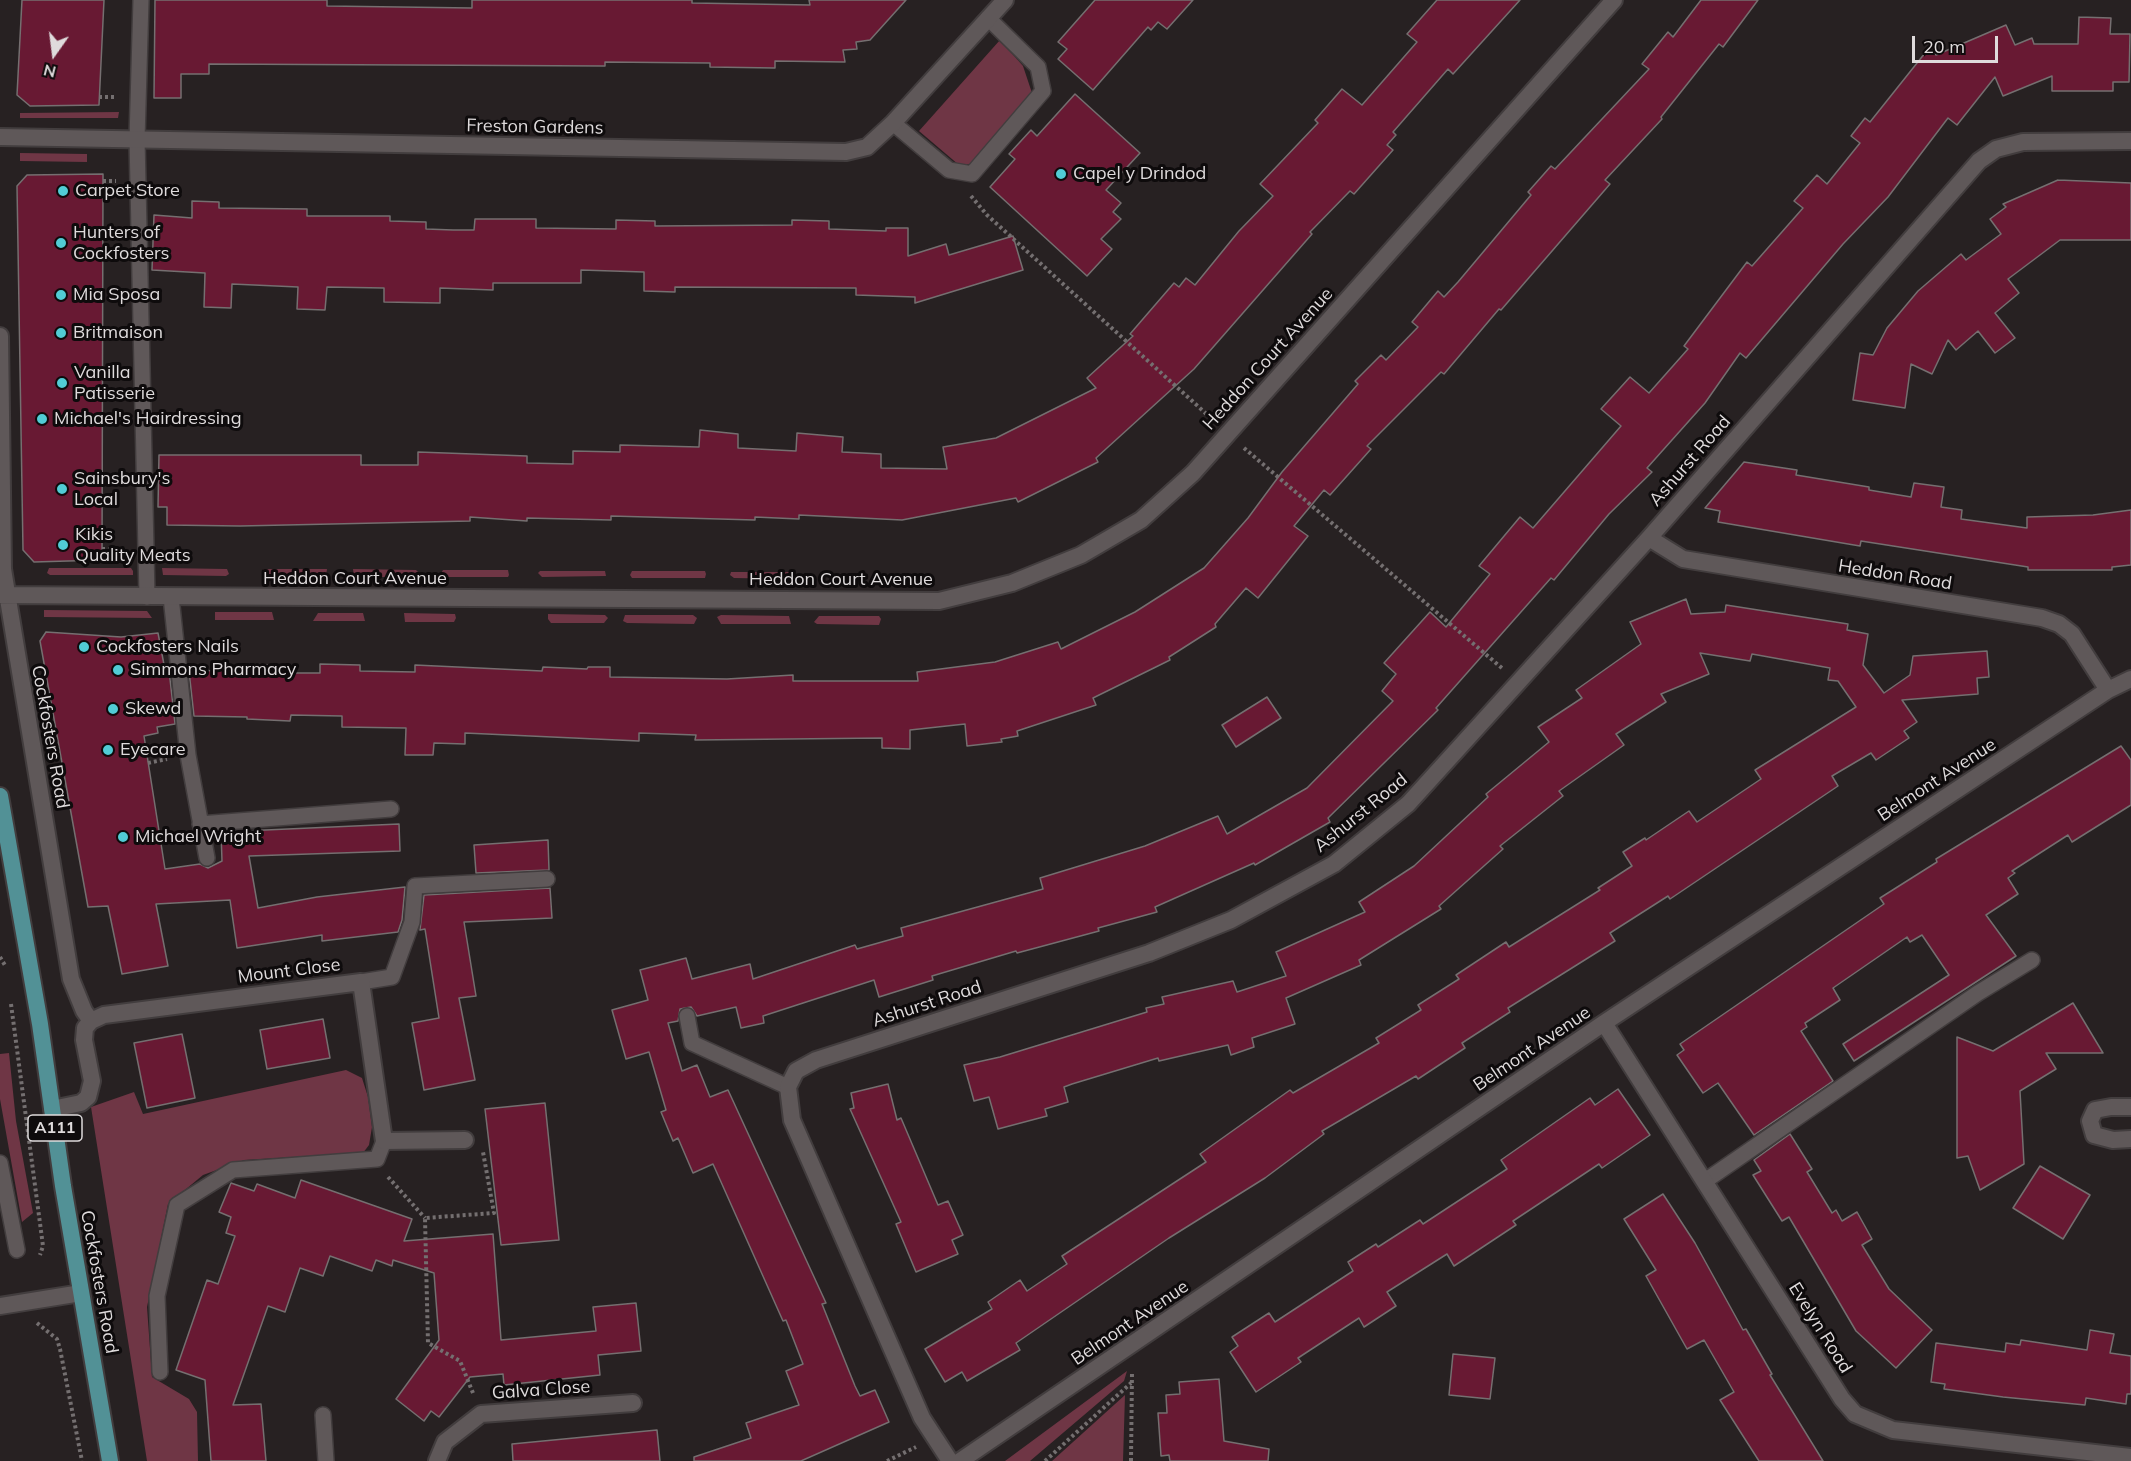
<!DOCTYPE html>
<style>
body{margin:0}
#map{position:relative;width:2131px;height:1461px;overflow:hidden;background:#272122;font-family:Mulish,sans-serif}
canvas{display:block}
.north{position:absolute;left:24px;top:24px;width:60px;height:60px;-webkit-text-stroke:4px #0e0b0c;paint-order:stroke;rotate:194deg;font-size:16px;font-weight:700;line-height:24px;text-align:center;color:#dfdbdc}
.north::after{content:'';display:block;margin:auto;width:21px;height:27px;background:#dfdbdc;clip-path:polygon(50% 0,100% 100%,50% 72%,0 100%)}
.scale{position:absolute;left:1912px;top:36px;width:86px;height:27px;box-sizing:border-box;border:3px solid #dfdbdc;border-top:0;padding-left:8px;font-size:18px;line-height:21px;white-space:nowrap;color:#dfdbdc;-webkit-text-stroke:4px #0e0b0c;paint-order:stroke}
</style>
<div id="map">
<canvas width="2131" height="1461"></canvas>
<div class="north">N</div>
<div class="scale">20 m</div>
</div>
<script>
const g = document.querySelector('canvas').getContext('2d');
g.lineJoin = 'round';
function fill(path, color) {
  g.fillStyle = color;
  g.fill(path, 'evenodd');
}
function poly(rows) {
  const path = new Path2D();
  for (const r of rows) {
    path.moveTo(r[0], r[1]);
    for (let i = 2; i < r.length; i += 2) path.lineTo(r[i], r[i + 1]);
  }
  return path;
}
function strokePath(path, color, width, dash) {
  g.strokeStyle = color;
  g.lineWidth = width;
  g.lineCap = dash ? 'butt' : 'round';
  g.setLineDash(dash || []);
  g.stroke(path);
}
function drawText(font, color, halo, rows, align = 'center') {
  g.font = font + ' Mulish,sans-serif';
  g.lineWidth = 6;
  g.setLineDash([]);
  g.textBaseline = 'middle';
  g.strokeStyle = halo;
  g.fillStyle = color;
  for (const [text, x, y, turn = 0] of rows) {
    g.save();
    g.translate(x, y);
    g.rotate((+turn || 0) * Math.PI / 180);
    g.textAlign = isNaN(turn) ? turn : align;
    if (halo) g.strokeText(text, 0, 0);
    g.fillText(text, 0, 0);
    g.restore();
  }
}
const green = poly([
 [1000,40,1023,66,1032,93,1030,102,971,164,959,165,919,131],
 [119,112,118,118,20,118,20,113],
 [20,153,87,154,87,162,20,161],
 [49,568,131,568,133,571,133,575,50,575,47,573],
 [162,568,227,569,229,574,226,576,163,575],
 [263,569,327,569,326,576,264,576],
 [353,569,416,570,418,572,414,577,354,577],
 [443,570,508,570,509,575,508,577,444,577,440,575],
 [540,571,605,571,606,576,542,577,538,573],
 [632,571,705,571,706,574,705,578,632,578,630,575],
 [731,572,793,572,795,575,792,579,734,578,730,575],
 [44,610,147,611,152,618,44,617],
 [215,612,272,612,274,620,215,620],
 [318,613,363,613,365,621,313,621],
 [404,613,455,614,456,618,454,622,405,622],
 [548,614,605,615,608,618,604,623,551,623,548,619],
 [625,615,693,615,697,618,694,624,627,623,623,621],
 [721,615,789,616,791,624,721,624,717,617],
 [819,616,879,616,881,619,879,625,817,624,814,622],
 [9,1053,16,1121,33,1213,22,1222,0,1099,0,1054],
 [346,1070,362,1078,368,1097,372,1127,369,1145,363,1153,244,1160,203,1175,168,1204,147,1307,152,1377,189,1399,197,1412,198,1461,147,1461,91,1107,134,1092,143,1114],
 [1127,1371,1124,1381,1030,1461,1005,1461],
 [1125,1395,1123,1461,1052,1461]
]);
const building = poly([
 [22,0,104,0,99,105,30,106,17,95,22,0],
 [155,0,327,0,327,6,472,8,472,0,692,0,692,3,810,5,809,0,906,0,870,40,856,42,857,49,843,50,845,62,775,61,775,68,710,67,710,63,605,62,605,66,209,64,209,74,181,74,181,98,154,98,155,0],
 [1095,0,1193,0,1167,29,1158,22,1151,30,1148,27,1093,90,1058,59,1067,49,1058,42,1095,0],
 [1437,0,1520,0,1453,74,1448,69,1393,132,1396,135,1387,145,1393,150,1354,194,1350,191,1310,232,1312,234,1194,369,1096,458,1098,462,1018,502,1016,498,902,520,799,515,799,519,755,517,755,520,611,516,611,520,527,518,527,521,470,517,470,521,240,526,167,525,167,507,158,507,159,455,361,455,361,465,418,465,418,452,527,456,527,463,573,464,573,451,620,452,620,445,699,447,700,430,738,434,738,448,796,451,797,433,843,437,842,452,881,454,881,468,947,469,943,447,996,438,1096,388,1087,378,1133,336,1130,334,1174,283,1179,287,1186,278,1195,285,1239,231,1273,196,1260,184,1318,123,1315,120,1342,89,1362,105,1417,42,1407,34,1437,0],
 [1701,0,1758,0,1723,47,1719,44,1661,117,1662,119,1605,180,1610,184,1501,310,1499,309,1444,374,1441,372,1367,446,1371,449,1330,495,1324,490,1294,526,1308,536,1258,598,1246,588,1215,624,1216,627,1169,657,1170,660,1093,698,1096,705,1017,731,1018,736,1001,739,1002,742,967,746,965,724,910,730,910,749,882,748,882,738,695,740,696,735,639,733,639,741,465,733,465,744,434,743,433,755,405,755,406,728,342,727,342,716,291,715,290,721,247,719,247,717,194,716,189,671,249,670,250,664,272,665,272,673,320,673,320,664,360,665,360,671,415,672,415,665,542,671,543,667,587,669,588,667,610,667,610,677,727,679,793,675,793,681,918,681,917,672,995,662,1058,642,1061,649,1135,612,1204,568,1248,518,1282,472,1358,384,1355,381,1381,355,1386,360,1418,327,1412,322,1438,291,1444,297,1458,282,1531,195,1528,192,1551,166,1555,169,1649,69,1642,64,1668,32,1673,37,1701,0],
 [2079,17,2111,18,2110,34,2130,34,2129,82,2113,82,2113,91,2052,91,2052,76,2003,96,1995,77,1957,125,1948,118,1888,197,1843,244,1746,358,1740,353,1705,403,1647,468,1652,472,1609,514,1554,580,1551,578,1436,708,1438,710,1328,818,1330,822,1255,865,1254,863,1155,907,1157,912,1098,928,1099,931,1017,953,1016,951,932,976,933,980,879,997,874,980,763,1016,764,1023,741,1028,736,1007,697,1016,691,1007,680,1009,678,1021,668,1023,682,1071,697,1065,710,1097,728,1090,826,1303,822,1304,855,1386,860,1396,875,1390,889,1422,801,1461,694,1461,694,1457,751,1438,746,1423,799,1405,786,1371,803,1364,786,1320,783,1321,713,1164,693,1173,678,1138,673,1141,661,1112,666,1110,649,1052,626,1059,612,1010,648,1000,640,970,686,958,692,979,750,964,753,979,855,945,857,949,903,936,901,928,1043,889,1040,878,1145,846,1218,816,1227,834,1307,788,1393,701,1382,691,1396,674,1384,663,1430,612,1446,627,1490,574,1479,566,1520,517,1533,528,1621,426,1601,409,1630,377,1649,393,1688,349,1684,346,1747,262,1752,266,1803,208,1794,201,1817,175,1827,184,1860,143,1851,136,1865,118,1870,122,1929,48,1936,55,2006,25,2015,45,2032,38,2034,44,2078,44,2079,17],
 [1075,94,1140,153,1106,190,1121,203,1113,212,1121,219,1101,239,1112,249,1087,276,990,187,1015,159,1009,154,1031,130,1037,136,1075,94],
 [103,174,102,560,34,562,23,550,17,186,27,175,103,174],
 [2058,180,2131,183,2131,240,2060,240,2008,279,2019,293,1995,313,2015,338,1995,353,1978,331,1956,350,1948,340,1932,374,1911,364,1905,408,1853,400,1860,353,1873,355,1887,328,1918,291,1961,254,1966,260,2001,234,1990,219,2006,207,2003,204,2058,180],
 [192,201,219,202,219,208,307,209,307,216,390,216,390,221,426,222,426,229,453,230,474,230,475,219,536,219,536,228,616,229,616,220,655,221,655,226,792,225,792,220,829,221,829,229,886,231,886,228,908,228,908,256,946,244,949,255,1013,236,1023,270,915,303,915,297,856,295,856,288,675,287,675,292,644,291,644,272,581,270,581,283,493,283,493,290,440,288,440,303,384,302,384,288,327,287,325,310,297,309,298,287,232,284,231,308,204,307,205,273,152,270,154,215,192,218,192,201],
 [1744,462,1797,470,1796,475,1869,487,1869,490,1911,497,1914,483,1944,487,1941,507,1962,510,1961,519,2027,528,2027,517,2093,515,2131,510,2131,565,2112,567,2112,570,2028,570,2028,567,1861,541,1860,546,1718,522,1720,511,1705,508,1744,462],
 [1686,599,1691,614,1725,612,1726,605,1848,624,1847,630,1868,634,1863,665,1884,693,1910,675,1913,656,1987,651,1989,677,1977,678,1978,694,1902,700,1917,722,1904,731,1909,738,1876,760,1871,753,1832,776,1838,786,1670,899,1668,896,1610,933,1615,941,1508,1008,1510,1012,1462,1043,1465,1048,1418,1079,1416,1076,1322,1131,1324,1134,1265,1178,1169,1238,1016,1343,1020,1350,967,1381,962,1372,945,1382,925,1349,992,1309,988,1302,1020,1280,1027,1291,1067,1264,1062,1256,1206,1162,1200,1154,1290,1090,1293,1093,1379,1043,1376,1038,1421,1010,1418,1005,1459,979,1456,975,1506,942,1509,947,1600,890,1598,888,1632,866,1623,852,1645,838,1646,840,1689,811,1697,822,1761,779,1755,770,1856,707,1838,681,1828,680,1830,668,1752,654,1750,661,1700,653,1709,674,1661,694,1666,702,1616,734,1624,745,1559,791,1563,796,1500,846,1503,849,1439,906,1441,909,1359,960,1361,965,1286,998,1295,1024,1252,1038,1254,1047,1231,1055,1228,1045,1159,1061,1158,1058,1072,1084,1064,1087,1068,1102,1045,1109,1047,1116,998,1129,989,1097,974,1101,964,1065,1000,1057,1147,1012,1146,1008,1164,1004,1162,997,1233,981,1237,992,1286,976,1276,952,1365,912,1359,902,1414,866,1488,797,1486,794,1549,742,1538,727,1582,698,1576,690,1641,644,1630,622,1686,599],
 [46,632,121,637,158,633,165,670,169,670,175,724,157,727,158,733,144,736,165,869,200,864,208,868,222,861,221,832,399,824,400,851,249,856,258,908,317,897,405,887,402,920,398,932,322,941,322,935,237,948,230,900,156,904,168,966,122,974,108,906,88,907,40,641,46,632],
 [1267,697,1281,718,1236,747,1222,725,1267,697],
 [2121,746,2131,760,2131,805,2072,842,2068,835,2012,871,2015,873,2008,878,2018,894,1986,915,2016,956,1854,1061,1843,1044,1949,975,1922,935,1910,942,1907,937,1833,988,1840,1000,1805,1023,1807,1027,1801,1031,1833,1081,1754,1135,1718,1083,1703,1093,1677,1055,1684,1050,1680,1044,1884,904,1880,898,1937,862,1936,859,2121,746],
 [548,840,549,870,476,873,474,845,548,840],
 [550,888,552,918,464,922,476,996,459,998,475,1080,424,1090,412,1023,439,1018,425,929,420,930,424,895,550,888],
 [2073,1003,2103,1053,2046,1053,2056,1069,2020,1091,2024,1164,1980,1190,1968,1156,1957,1158,1957,1037,1993,1051,2073,1003],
 [323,1019,330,1058,267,1069,260,1030,323,1019],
 [182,1034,195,1098,147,1108,134,1043,182,1034],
 [888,1084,897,1120,901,1118,938,1205,948,1201,963,1235,952,1240,958,1254,916,1272,896,1224,901,1222,850,1109,854,1108,851,1093,888,1084],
 [1618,1089,1650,1135,1602,1168,1599,1164,1513,1221,1516,1225,1454,1266,1447,1254,1387,1292,1396,1306,1364,1327,1359,1318,1298,1358,1301,1362,1256,1392,1230,1352,1238,1346,1232,1337,1269,1313,1275,1322,1353,1271,1348,1262,1376,1244,1378,1247,1420,1220,1423,1224,1507,1169,1501,1160,1590,1098,1595,1105,1618,1089],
 [545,1103,559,1240,501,1245,485,1109,545,1103],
 [1790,1134,1812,1169,1807,1172,1832,1213,1836,1210,1842,1221,1857,1212,1872,1239,1862,1245,1889,1289,1932,1330,1896,1368,1856,1331,1789,1217,1782,1221,1753,1175,1761,1171,1754,1160,1790,1134],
 [2040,1166,2090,1195,2063,1239,2013,1208,2040,1166],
 [301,1180,412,1219,404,1241,493,1234,501,1340,596,1331,593,1307,636,1303,641,1351,598,1355,600,1375,504,1385,503,1374,470,1377,439,1417,431,1411,424,1421,396,1399,439,1340,434,1273,393,1260,392,1266,376,1260,372,1271,330,1256,323,1276,300,1268,285,1312,268,1306,233,1405,261,1404,266,1461,211,1461,205,1380,176,1370,207,1280,218,1284,235,1236,226,1233,231,1217,219,1212,231,1183,254,1191,257,1184,295,1198,301,1180],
 [1663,1194,1695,1243,1743,1330,1746,1329,1772,1374,1770,1375,1823,1461,1759,1461,1720,1400,1734,1392,1704,1340,1687,1349,1646,1276,1656,1270,1624,1219,1663,1194],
 [2090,1330,2114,1334,2110,1353,2131,1356,2131,1394,2127,1394,2126,1404,2086,1398,2085,1405,2003,1397,1944,1389,1945,1384,1931,1382,1936,1343,2005,1352,2006,1343,2020,1345,2021,1340,2087,1350,2090,1330],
 [1453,1354,1495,1358,1490,1399,1449,1395,1453,1354],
 [1219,1379,1224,1441,1269,1449,1268,1461,1170,1461,1169,1455,1161,1456,1158,1413,1167,1413,1166,1395,1180,1394,1179,1382,1219,1379],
 [657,1430,660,1461,513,1461,512,1444,657,1430]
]);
const path = poly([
 [99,97,117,97],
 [103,181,116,181],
 [971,196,987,215,1212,419],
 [1244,448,1503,669],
 [102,549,125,549],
 [148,763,167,759],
 [0,957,6,967],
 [11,1004,43,1246,40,1255],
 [388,1177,425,1218],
 [37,1323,57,1339,60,1349,82,1461],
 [473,1393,460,1361,428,1343,425,1218,494,1213,483,1152],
 [887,1461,916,1447],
 [1045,1461,1131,1383],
 [1131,1461,1132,1372]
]);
const service = poly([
 [141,0,137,139,147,597],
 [893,123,949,170,972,174,1043,91,1038,67,988,18],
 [171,597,188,755,207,858],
 [200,824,391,809],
 [361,982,392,977,412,922,415,886,547,879],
 [687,1016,692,1043,788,1087],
 [0,1163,17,1250],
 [1705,1181,1978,993,2032,960],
 [160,1372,157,1296,177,1205,233,1170,377,1159,384,1141],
 [323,1415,326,1461]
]);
const minor = poly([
 [0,137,846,152,867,147,893,123,1005,0],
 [0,336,3,569,71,979,84,1011,91,1021],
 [1649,538,1683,559,2042,618,2059,624,2072,634,2108,690],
 [0,595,939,601,1012,583,1081,555,1141,520,1193,473,1614,0],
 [1604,1023,1842,1399,1855,1414,1893,1430,2131,1457],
 [2131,1107,2111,1107,2095,1110,2090,1121,2094,1135,2113,1140,2131,1139],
 [52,1109,81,1103,88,1097,92,1081,84,1040,85,1028,91,1021,104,1015,361,982,384,1141,465,1140],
 [0,1306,81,1293],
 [437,1461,445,1442,481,1414,633,1403],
 [950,1461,922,1418,792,1120,788,1087,796,1071,816,1060,1149,953,1231,920,1334,864,1408,804,1649,538,1979,161,1996,149,2023,142,2131,141],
 [960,1461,1604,1023,2108,690,2131,679]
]);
const primary = poly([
 [0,796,40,1024,63,1186,110,1461]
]);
const markers = [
 [1061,174,6,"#51ccd5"],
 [63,191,6,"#51ccd5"],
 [61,243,6,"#51ccd5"],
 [61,295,6,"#51ccd5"],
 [61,333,6,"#51ccd5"],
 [62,383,6,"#51ccd5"],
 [42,419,6,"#51ccd5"],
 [62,489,6,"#51ccd5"],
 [63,545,6,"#51ccd5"],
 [84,647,6,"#51ccd5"],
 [118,670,6,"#51ccd5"],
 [113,709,6,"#51ccd5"],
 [108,750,6,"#51ccd5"],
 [123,837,6,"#51ccd5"]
];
const shields = [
 [55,1128,54]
];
const shieldNames = [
 ["A111",55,1128]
];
const streetNames = [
 ["Freston Gardens",535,127,1],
 ["Heddon Court Avenue",1268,359,-48],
 ["Ashurst Road",1690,461,-49],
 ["Heddon Road",1895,575,9],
 ["Heddon Court Avenue",355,579],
 ["Heddon Court Avenue",841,580],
 ["Cockfosters Road",50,737,80],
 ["Belmont Avenue",1937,780,-33],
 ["Ashurst Road",1361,813,-39],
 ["Mount Close",289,971,-7],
 ["Ashurst Road",927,1004,-18],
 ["Belmont Avenue",1532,1049,-34],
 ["Cockfosters Road",99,1282,80],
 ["Belmont Avenue",1130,1323,-34],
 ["Evelyn Road",1820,1328,58],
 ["Galva Close",541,1390,-4]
];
const poiNames = [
 ["Capel y Drindod",1073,174],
 ["Carpet Store",75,191],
 ["Hunters of",73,233],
 ["Cockfosters",73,254],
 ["Mia Sposa",73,295],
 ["Britmaison",73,333],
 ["Vanilla",74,373],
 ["Patisserie",74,394],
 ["Michael's Hairdressing",54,419],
 ["Sainsbury's",74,479],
 ["Local",74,500],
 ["Kikis",75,535],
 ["Quality Meats",75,556],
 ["Cockfosters Nails",96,647],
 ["Simmons Pharmacy",130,670],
 ["Skewd",125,709],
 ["Eyecare",120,750],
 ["Michael Wright",135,837]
];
fill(green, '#6f3645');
fill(building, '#681933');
strokePath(building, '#756f70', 1.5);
strokePath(service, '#423d3e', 18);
strokePath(minor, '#423d3e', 20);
strokePath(primary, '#423d3e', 20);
strokePath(path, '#746f70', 4, [3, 3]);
strokePath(service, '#5f5859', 15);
strokePath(minor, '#5f5859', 16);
strokePath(primary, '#529196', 16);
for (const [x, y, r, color] of markers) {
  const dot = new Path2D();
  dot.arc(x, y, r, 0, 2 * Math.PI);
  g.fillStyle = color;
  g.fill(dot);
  strokePath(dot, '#0e0b0c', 2);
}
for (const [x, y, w] of shields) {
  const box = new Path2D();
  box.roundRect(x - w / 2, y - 13, w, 26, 4.5);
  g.fillStyle = '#0e0b0c';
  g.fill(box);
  strokePath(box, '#dfdbdc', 1.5);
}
drawText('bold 16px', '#dfdbdc', null, shieldNames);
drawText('18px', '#dfdbdc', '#0e0b0c', streetNames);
drawText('18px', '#dfdbdc', '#0e0b0c', poiNames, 'left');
</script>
